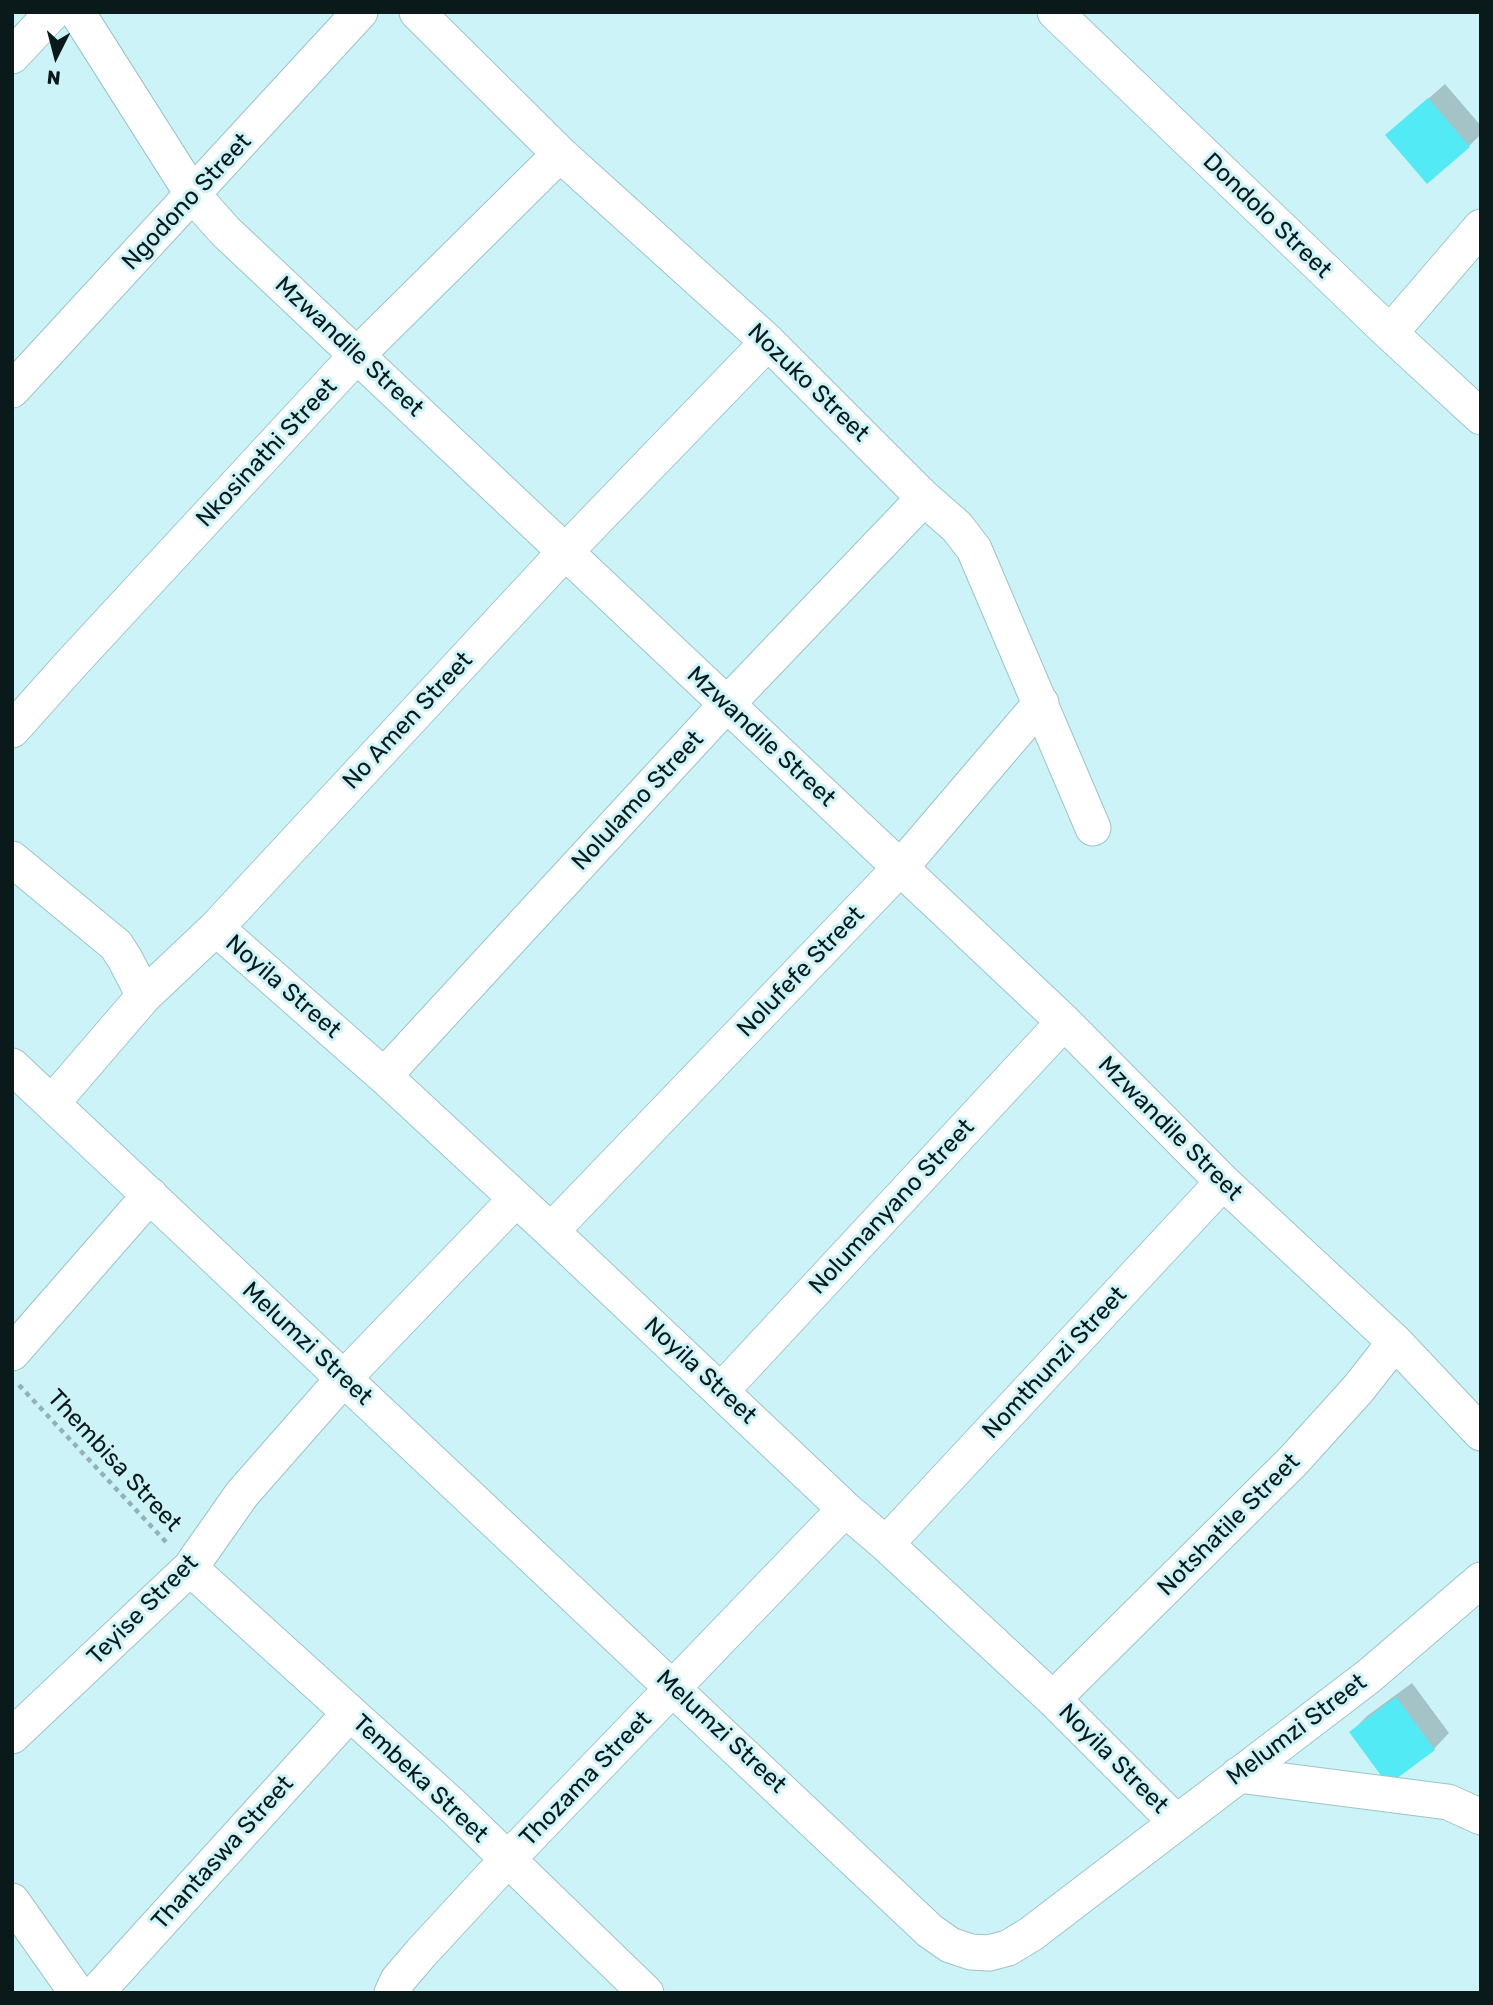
<!DOCTYPE html>
<style>
body{margin:0}
#map{position:relative;width:1493px;height:2005px;overflow:hidden;background:#ccf4f8;font-family:Rubik,sans-serif}
canvas{display:block}
.frame{position:absolute;inset:0;border:14px solid #0a191a;pointer-events:none}
.north{position:absolute;left:21px;top:21px;width:70px;height:70px;-webkit-text-stroke:5px #ccf4f8;paint-order:stroke;rotate:186deg;font-size:19px;font-weight:700;line-height:28px;text-align:center;color:#0a191a}
.north::after{content:'';display:block;margin:auto;width:24px;height:32px;background:#0a191a;clip-path:polygon(50% 0,100% 100%,50% 72%,0 100%)}
</style>
<div id="map">
<canvas width="1493" height="2005"></canvas>
<div class="frame"></div>
<div class="north">N</div>
</div>
<script>
const g = document.querySelector('canvas').getContext('2d');
g.lineJoin = 'round';
function fill(path, color) {
  g.fillStyle = color;
  g.fill(path, 'evenodd');
}
function poly(rows) {
  const path = new Path2D();
  for (const r of rows) {
    path.moveTo(r[0], r[1]);
    for (let i = 2; i < r.length; i += 2) path.lineTo(r[i], r[i + 1]);
  }
  return path;
}
function strokePath(path, color, width, dash) {
  g.strokeStyle = color;
  g.lineWidth = width;
  g.lineCap = dash ? 'butt' : 'round';
  g.setLineDash(dash || []);
  g.stroke(path);
}
function drawText(font, color, halo, rows, align = 'center') {
  g.font = font + ' Rubik,sans-serif';
  g.lineWidth = 6;
  g.setLineDash([]);
  g.textBaseline = 'middle';
  g.strokeStyle = halo;
  g.fillStyle = color;
  for (const [text, x, y, turn = 0] of rows) {
    g.save();
    g.translate(x, y);
    g.rotate((+turn || 0) * Math.PI / 180);
    g.textAlign = isNaN(turn) ? turn : align;
    if (halo) g.strokeText(text, 0, 0);
    g.fillText(text, 0, 0);
    g.restore();
  }
}
const shadow = poly([
 [1445,84,1481,126,1481,134,1469,146,1387,135],
 [1412,1683,1449,1733,1434,1749,1351,1732,1367,1716]
]);
const building = poly([
 [1428,98,1470,147,1427,184,1385,135],
 [1396,1697,1435,1750,1388,1785,1349,1732]
]);
const path = poly([
 [19,1385,166,1542]
]);
const street = poly([
 [77,12,193,195,225,231,1064,1022,1223,1182,1395,1342,1481,1433],
 [417,12,560,154,768,342,924,498,957,527,974,549,1093,828],
 [1055,12,1390,333,1481,417],
 [12,56,53,12],
 [1390,333,1481,227],
 [12,390,360,12],
 [12,730,71,664,357,355,560,154],
 [12,859,116,945,125,959,144,996],
 [216,928,384,1076,551,1231,845,1509,886,1544,1053,1699,1176,1822],
 [12,1066,930,1931,950,1945,971,1952,989,1953,1008,1948,1031,1934,1369,1676,1481,1580],
 [384,1076,726,705,924,498],
 [52,1103,144,996,216,928,564,553,768,342],
 [551,1231,901,867,1041,703],
 [12,1353,150,1195],
 [721,1391,1064,1022],
 [886,1544,1223,1182],
 [190,1568,455,1808,646,1993],
 [1053,1699,1293,1461,1359,1388,1395,1342],
 [12,1736,190,1568,242,1494,344,1378,516,1199],
 [1238,1775,1448,1802,1481,1817],
 [12,1901,77,1993],
 [96,1993,349,1714],
 [392,1993,398,1980,421,1953,507,1860,845,1509]
]);
const streetNames = [
 ["Ngodono Street",187,202,-47],
 ["Dondolo Street",1267,216,44],
 ["Mzwandile Street",349,347,43],
 ["Nozuko Street",808,383,44],
 ["Nkosinathi Street",267,453,-47],
 ["No Amen Street",408,721,-47],
 ["Mzwandile Street",761,737,43],
 ["Nolulamo Street",638,801,-47],
 ["Nolufefe Street",801,972,-46],
 ["Noyila Street",283,987,41],
 ["Mzwandile Street",1170,1129,45],
 ["Nolumanyano Street",892,1207,-47],
 ["Melumzi Street",307,1344,43],
 ["Nomthunzi Street",1055,1363,-47],
 ["Noyila Street",700,1371,43],
 ["Thembisa Street",114,1461,47],
 ["Notshatile Street",1229,1525,-45],
 ["Teyise Street",143,1610,-45],
 ["Melumzi Street",1297,1730,-37],
 ["Melumzi Street",721,1732,43],
 ["Noyila Street",1113,1759,45],
 ["Tembeka Street",420,1779,43],
 ["Thozama Street",586,1779,-46],
 ["Thantaswa Street",223,1853,-48]
];
fill(shadow, '#0003');
fill(building, '#52eaf5');
strokePath(street, '#9dc4c7', 37);
strokePath(path, '#92b2b5', 4.5, [5, 5]);
strokePath(street, '#fff', 35);
drawText('24px', '#0a191a', '#ccf4f8', streetNames);
</script>
